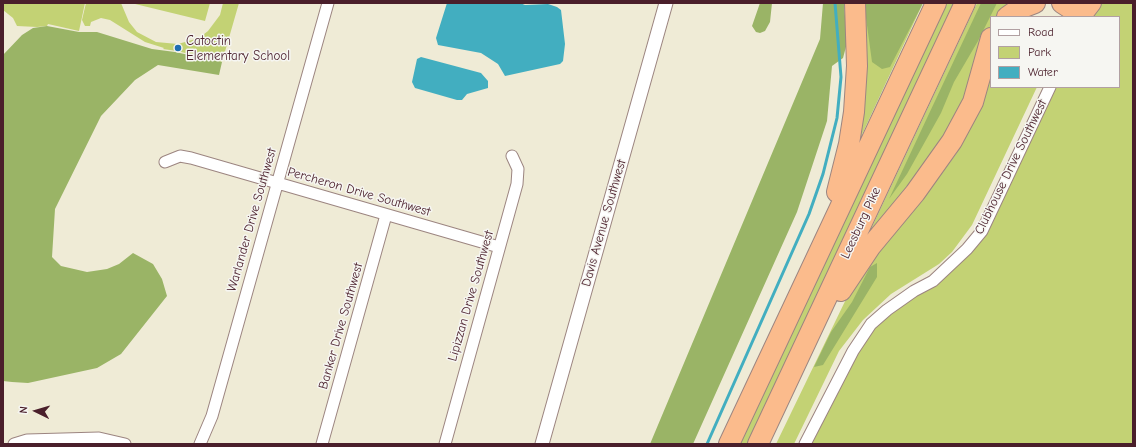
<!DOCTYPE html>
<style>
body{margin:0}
#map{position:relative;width:1136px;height:447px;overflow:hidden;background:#efebd6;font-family:"Comic Neue",sans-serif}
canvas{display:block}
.frame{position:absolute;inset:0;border:4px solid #4a1f2b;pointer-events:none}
.legend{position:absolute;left:990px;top:16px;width:130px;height:72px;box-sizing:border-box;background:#f6f6f2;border:1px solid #b1a0a2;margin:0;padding:5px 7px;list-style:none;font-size:12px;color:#4a1f2b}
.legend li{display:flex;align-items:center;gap:8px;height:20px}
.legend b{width:20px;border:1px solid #b1a0a2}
.north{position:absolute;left:16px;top:391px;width:40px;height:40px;-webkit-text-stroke:3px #f6f6f2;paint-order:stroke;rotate:275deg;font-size:11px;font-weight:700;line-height:16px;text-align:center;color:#4a1f2b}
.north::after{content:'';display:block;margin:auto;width:14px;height:18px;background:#4a1f2b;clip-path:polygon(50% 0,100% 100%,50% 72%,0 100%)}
</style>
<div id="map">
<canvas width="1136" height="447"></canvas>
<div class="frame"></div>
<ul class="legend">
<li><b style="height:5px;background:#fff"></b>Road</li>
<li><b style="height:11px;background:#c3d274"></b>Park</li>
<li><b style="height:11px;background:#42aec0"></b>Water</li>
</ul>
<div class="north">N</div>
</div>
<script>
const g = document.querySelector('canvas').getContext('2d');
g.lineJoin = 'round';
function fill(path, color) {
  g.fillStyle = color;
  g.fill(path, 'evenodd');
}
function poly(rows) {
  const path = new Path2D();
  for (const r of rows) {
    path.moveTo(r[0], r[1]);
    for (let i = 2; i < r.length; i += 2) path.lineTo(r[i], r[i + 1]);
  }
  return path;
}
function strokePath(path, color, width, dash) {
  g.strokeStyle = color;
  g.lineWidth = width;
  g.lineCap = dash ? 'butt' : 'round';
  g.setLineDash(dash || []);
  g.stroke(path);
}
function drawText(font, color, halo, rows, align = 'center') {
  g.font = font + ' "Comic Neue",sans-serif';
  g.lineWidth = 3;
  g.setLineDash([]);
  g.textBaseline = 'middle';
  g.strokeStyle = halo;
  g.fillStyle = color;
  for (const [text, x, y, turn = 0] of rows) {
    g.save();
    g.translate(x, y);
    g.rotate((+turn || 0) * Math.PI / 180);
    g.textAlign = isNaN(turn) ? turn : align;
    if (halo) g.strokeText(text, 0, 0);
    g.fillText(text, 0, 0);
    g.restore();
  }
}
const green = poly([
 [3,3,85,3,79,31,48,24,47,26,37,27,17,26,13,18,3,10],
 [86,3,121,3,129,22,137,32,156,42,178,44,199,38,208,31,220,15,223,3,239,3,222,62,177,51,163,49,164,48,145,42,110,20,101,18,91,22,90,26,85,26,82,20],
 [131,3,210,3,205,21],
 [857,3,923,3,846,169],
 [940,3,958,3,752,444,735,444],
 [977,3,1018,3,999,17,991,17,991,28,985,40,960,119,864,244],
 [1097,3,1133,3,1133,444,809,444,853,351,887,310,967,249,1049,87,1119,87,1119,17,1082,17],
 [991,59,991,87,1037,87,972,225,952,252,939,264,891,294,863,320,839,351,794,444,776,444,850,291,866,266,925,196,956,154,965,136]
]);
const forest = poly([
 [760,3,772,3,770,22,765,31,760,33,756,32,752,26],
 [823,3,844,3,847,43,843,58,832,66,827,121,797,212,693,444,650,444,820,39],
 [864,3,923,3,890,67,882,69,872,62],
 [981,3,997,3,978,41,954,82,941,113,907,174,889,199],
 [47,26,79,32,97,32,152,49,175,52,222,62,219,75,158,65,135,80,101,116,55,209,52,257,61,266,87,272,107,269,119,264,133,253,153,264,162,279,167,296,121,354,97,368,28,383,12,382,3,381,3,55,22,35,33,28],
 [877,263,877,277,823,365,814,367,831,332,852,302,870,267]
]);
const water = poly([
 [447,3,520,3,525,5,548,4,557,7,561,10,565,44,563,61,560,64,505,76,498,64,481,53,438,45,436,38],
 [421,57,481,73,488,81,488,88,467,94,462,100,457,100,415,88,412,82,417,59]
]);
const stream = poly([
 [707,444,809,214,823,174,837,118,841,77,835,3]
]);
const minor = poly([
 [165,162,180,156,191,158,499,247],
 [14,444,27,440,99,438,125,444],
 [200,444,212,416,328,3],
 [322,444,386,215],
 [445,444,517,184,518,169,512,156],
 [805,444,853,351,871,324,887,310,914,291,933,281,967,249,982,231,1050,87]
]);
const tertiary = poly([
 [542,444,666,3]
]);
const trunk = poly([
 [1082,16,1092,3]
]);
const motorway = poly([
 [1062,3,1082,16],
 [1007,17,1017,10,1035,3],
 [837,192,849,144,854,112,857,66,855,3],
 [841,291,871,246,915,193,952,141,973,102,991,38],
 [729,444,936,3],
 [758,444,965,3]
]);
const markers = [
 [178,48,4,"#1f6fb2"]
];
const poiNames = [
 ["Catoctin",186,41],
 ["Elementary School",186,56]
];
const streetNames = [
 ["Clubhouse Drive Southwest",1011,167,-64],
 ["Percheron Drive Southwest",359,192,16],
 ["Warlander Drive Southwest",252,220,-74],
 ["Davis Avenue Southwest",604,223,-74],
 ["Leesburg Pike",861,223,-65],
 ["Lipizzan Drive Southwest",471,296,-74],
 ["Banker Drive Southwest",341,326,-74]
];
fill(green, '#c3d274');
fill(forest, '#9ab466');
fill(water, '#42aec0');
strokePath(stream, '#42aec0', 3);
strokePath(minor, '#9c8580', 13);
strokePath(tertiary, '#9c8580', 15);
strokePath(trunk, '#9c8580', 20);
strokePath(motorway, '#9c8580', 22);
strokePath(minor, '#fff', 11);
strokePath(tertiary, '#fff', 13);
strokePath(trunk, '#fbbb8c', 18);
strokePath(motorway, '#fbbb8c', 20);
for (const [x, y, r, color] of markers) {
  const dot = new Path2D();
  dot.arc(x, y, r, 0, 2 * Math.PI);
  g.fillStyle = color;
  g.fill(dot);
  strokePath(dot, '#f6f6f2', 1.5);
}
drawText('13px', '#4a1f2b', '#f6f6f2', poiNames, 'left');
drawText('13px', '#4a1f2b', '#f6f6f2', streetNames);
</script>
